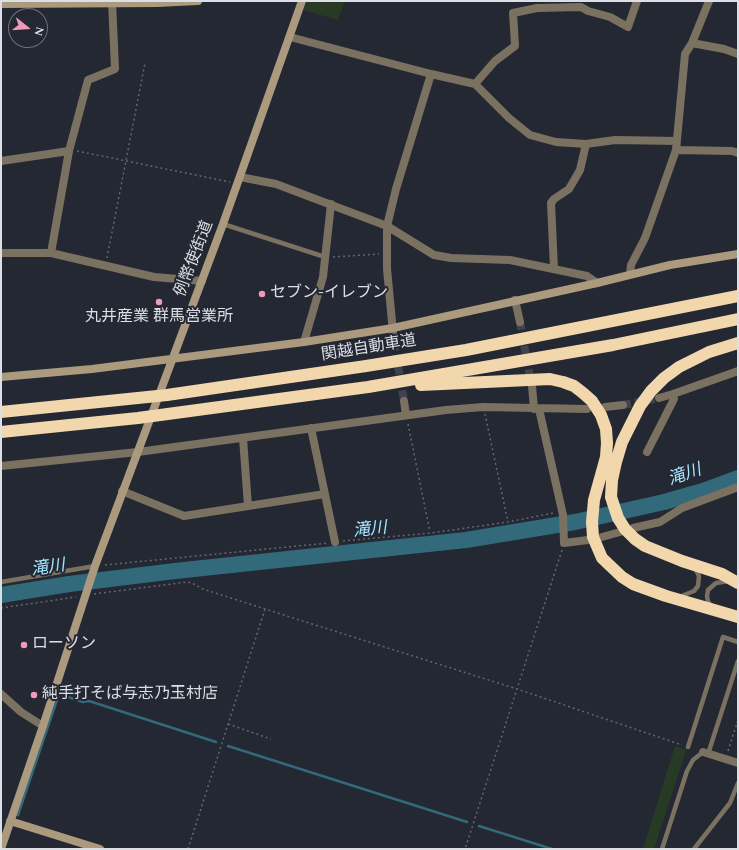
<!DOCTYPE html>
<meta charset="utf-8">
<style>
body{margin:0}
#map{position:relative;width:739px;height:850px;overflow:hidden;background:#242833;font-family:Spectral,serif}
canvas{display:block}
.frame{position:absolute;inset:0;border:2px solid #dcdfe6;pointer-events:none}
.north{position:absolute;left:8px;top:8px;width:40px;height:40px;box-sizing:border-box;background:#242833;border:1px solid #6e717b;border-radius:50%;rotate:107deg;font-size:11px;font-weight:700;line-height:16px;text-align:center;color:#dcdfe6}
.north::after{content:'';display:block;margin:auto;width:14px;height:18px;background:#ef9ab8;clip-path:polygon(50% 0,100% 100%,50% 72%,0 100%)}
</style>
<div id="map">
<canvas width="739" height="850"></canvas>
<div class="frame"></div>
<div class="north">N</div>
</div>
<script>
const g = document.querySelector('canvas').getContext('2d');
g.lineJoin = 'round';
function fill(path, color) {
  g.fillStyle = color;
  g.fill(path, 'evenodd');
}
function poly(rows) {
  const path = new Path2D();
  for (const r of rows) {
    path.moveTo(r[0], r[1]);
    for (let i = 2; i < r.length; i += 2) path.lineTo(r[i], r[i + 1]);
  }
  return path;
}
function strokePath(path, color, width, dash) {
  g.strokeStyle = color;
  g.lineWidth = width;
  g.lineCap = dash ? 'butt' : 'round';
  g.setLineDash(dash || []);
  g.stroke(path);
}
function drawText(font, color, halo, rows, align = 'center') {
  g.font = font + ' Spectral,"Noto Sans JP",serif';
  g.lineWidth = 4;
  g.setLineDash([]);
  g.textBaseline = 'middle';
  g.strokeStyle = halo;
  g.fillStyle = color;
  for (const [text, x, y, turn = 0] of rows) {
    g.save();
    g.translate(x, y);
    g.rotate((+turn || 0) * Math.PI / 180);
    g.textAlign = isNaN(turn) ? turn : align;
    if (halo) g.strokeText(text, 0, 0);
    g.fillText(text, 0, 0);
    g.restore();
  }
}
const green = poly([
 [307,1,345,1,338,20,303,10],
 [675,746,685,749,686,751,654,849,643,849]
]);
const stream = poly([
 [228,746,467,822],
 [18,815,59,694,83,702,89,701,216,742],
 [479,826,552,849]
]);
const river = poly([
 [1,595,69,584,175,571,466,540,575,522,664,502,703,491,738,478]
]);
const streetTunnel = poly([
 [520,322,531,383],
 [394,343,404,401],
 [623,405,659,398]
]);
const path = poly([
 [77,151,230,182],
 [333,257,379,254],
 [107,258,145,63],
 [485,414,508,522],
 [408,424,430,532],
 [343,541,431,533,508,522,553,513],
 [562,550,517,689,682,745],
 [105,565,328,543],
 [94,594,187,582,192,583,203,589,265,609,517,689,465,849],
 [1,608,76,597],
 [228,724,271,739],
 [728,751,738,720],
 [188,849,265,609]
]);
const lane = poly([
 [223,224,325,257],
 [1,582,95,566],
 [679,597,694,591,698,586,699,576,695,568],
 [712,606,708,602,707,596,708,590,716,583,729,581],
 [688,747,723,637,738,642],
 [708,754,738,661],
 [662,849,687,771,693,760,703,752],
 [694,849,730,803,738,783]
]);
const street = poly([
 [290,37,431,74,475,84,509,118,530,135,556,142,586,144,615,140,677,141],
 [692,43,724,49,738,54],
 [475,84,495,61,515,46,513,13,537,8,581,7,588,11,610,17,628,27,637,1],
 [676,150,732,151,738,153],
 [1,161,69,151],
 [240,177,276,184,387,226,434,255,451,258,510,260,587,276,597,283],
 [1,253,51,253,154,277,202,281],
 [51,253,69,151,88,80,115,69,112,1],
 [554,269,551,203,554,199,569,189,580,170,586,144],
 [630,274,631,265,645,238,676,150,685,54,692,43,709,1],
 [515,300,520,322],
 [304,342,323,277,331,204],
 [394,343,387,269,387,226,396,189,431,74],
 [532,386,534,409],
 [659,398,673,394,738,371],
 [404,401,406,415],
 [605,407,623,405],
 [539,409,563,515,564,543,588,540],
 [311,428,335,542],
 [243,438,248,506],
 [647,452,674,399,673,394],
 [1,466,138,452,446,410,483,407,587,409],
 [122,491,184,516,325,494],
 [633,528,660,522,682,508,738,487],
 [602,537,620,532],
 [1,694,21,712,43,726],
 [703,752,738,763]
]);
const secondary = poly([
 [1,4,157,3,198,1],
 [1,377,92,369,304,342,393,328,597,283,670,265,738,254],
 [10,821,100,849],
 [1,849,43,726,95,566,223,224,302,1]
]);
const highway = poly([
 [738,343,709,352,679,367,664,378,651,391,640,406,622,442,616,462,612,480,611,497,618,518,625,529,635,539,645,546,682,561,722,574,738,583],
 [421,385,550,379,563,382,574,386,583,393,592,401,601,415,606,429,607,443,606,457,594,500,592,522,593,537,602,558,622,577,633,584,666,596,738,617],
 [1,412,167,395,366,366,466,350,738,296],
 [1,432,138,418,368,387,613,345,738,319]
]);
const markers = [
 [262,294,4,"#ef9ab8"],
 [159,302,4,"#ef9ab8"],
 [24,645,4,"#ef9ab8"],
 [34,695,4,"#ef9ab8"]
];
const streetNames = [
 ["例幣使街道",195,259,-69],
 ["関越自動車道",369,349,-9]
];
const poiNames = [
 ["セブン-イレブン",270,294],
 ["丸井産業 群馬営業所",159,318,"center"],
 ["ローソン",32,645],
 ["純手打そば与志乃玉村店",42,695]
];
const waterNames = [
 ["滝川",685,476,-19],
 ["滝川",370,531,-6],
 ["滝川",48,569,-8]
];
fill(green, '#273b24');
strokePath(stream, '#32697b', 2.5);
strokePath(river, '#32697b', 16);
strokePath(streetTunnel, '#40434e', 8, [8, 4]);
strokePath(path, '#636770', 1.5, [2, 3]);
strokePath(lane, '#7b7160', 4.5);
strokePath(street, '#7b7160', 8);
strokePath(secondary, '#ab9a7e', 8);
strokePath(highway, '#f1d7ab', 12);
for (const [x, y, r, color] of markers) {
  const dot = new Path2D();
  dot.arc(x, y, r, 0, 2 * Math.PI);
  g.fillStyle = color;
  g.fill(dot);
  strokePath(dot, '#242833', 1.5);
}
drawText('16px', '#dcdfe6', '#242833', streetNames);
drawText('16px', '#dcdfe6', '#242833', poiNames, 'left');
drawText('italic 17px', '#a3e7ff', '#242833', waterNames);
</script>
